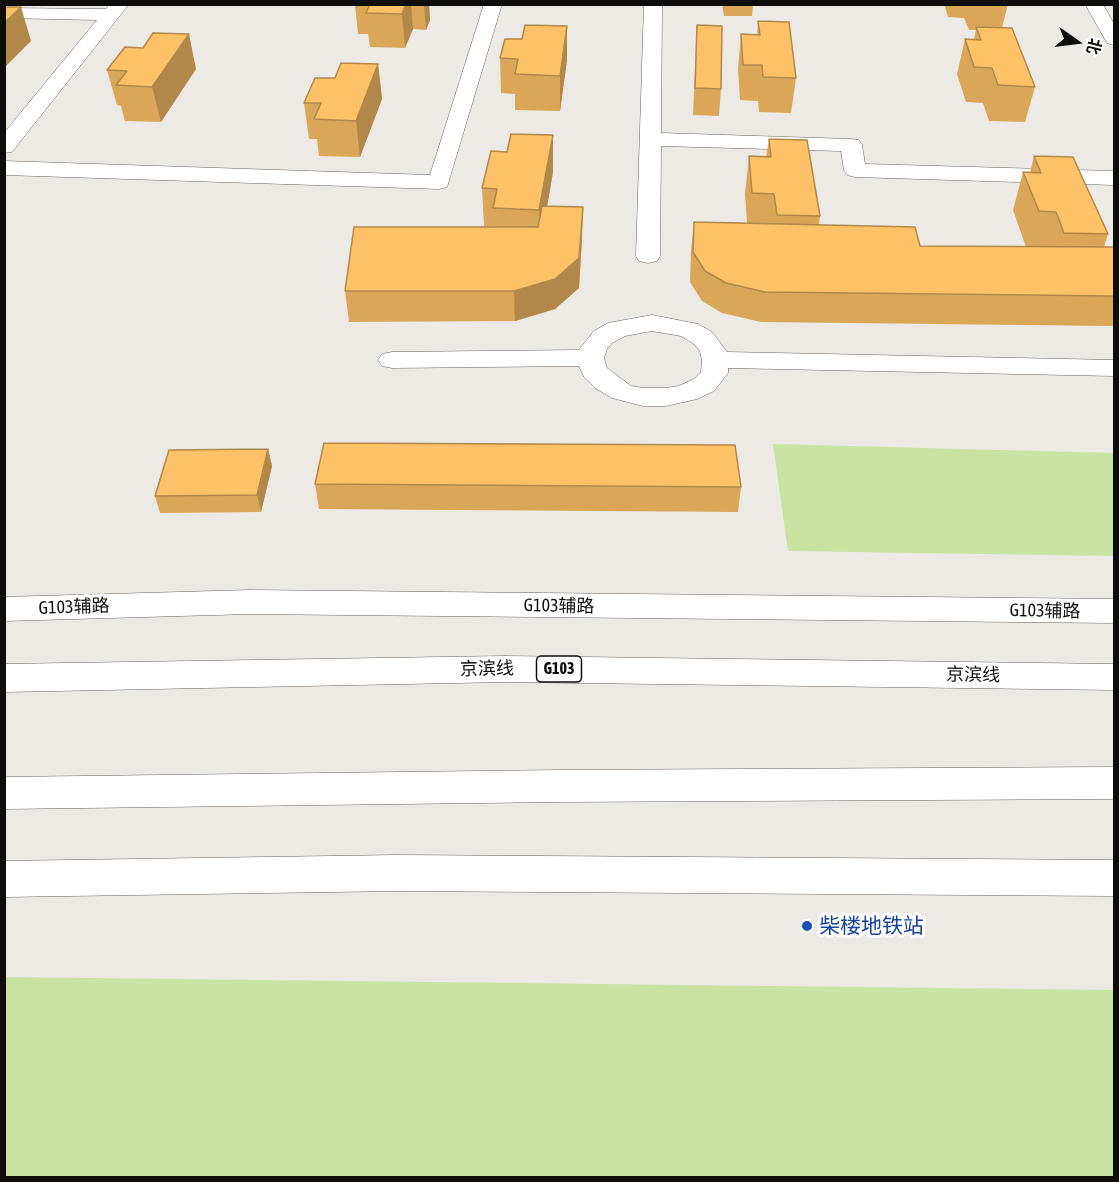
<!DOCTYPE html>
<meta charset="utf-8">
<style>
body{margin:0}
#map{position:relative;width:1119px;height:1182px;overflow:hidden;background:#ede9e4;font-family:"Asap Condensed","Noto Sans SC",sans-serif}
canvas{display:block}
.frame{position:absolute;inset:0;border:6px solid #0f0d0c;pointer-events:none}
.north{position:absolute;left:1047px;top:12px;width:60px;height:60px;-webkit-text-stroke:4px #fff;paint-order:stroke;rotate:104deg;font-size:16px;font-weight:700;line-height:24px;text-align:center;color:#0f0d0c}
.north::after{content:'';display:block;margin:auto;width:21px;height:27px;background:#0f0d0c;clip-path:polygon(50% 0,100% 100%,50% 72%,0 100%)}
</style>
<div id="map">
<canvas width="1119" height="1182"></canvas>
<div class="frame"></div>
<div class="north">北</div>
</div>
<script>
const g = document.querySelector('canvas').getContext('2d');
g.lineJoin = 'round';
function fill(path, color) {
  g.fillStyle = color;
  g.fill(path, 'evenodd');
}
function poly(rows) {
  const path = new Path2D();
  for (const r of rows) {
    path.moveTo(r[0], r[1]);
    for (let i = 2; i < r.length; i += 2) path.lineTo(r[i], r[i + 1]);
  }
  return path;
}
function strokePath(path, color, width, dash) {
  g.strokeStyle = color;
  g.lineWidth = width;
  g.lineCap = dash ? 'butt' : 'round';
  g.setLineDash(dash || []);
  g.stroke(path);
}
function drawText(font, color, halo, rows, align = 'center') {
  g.font = font + ' "Asap Condensed","Noto Sans SC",sans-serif';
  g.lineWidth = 6;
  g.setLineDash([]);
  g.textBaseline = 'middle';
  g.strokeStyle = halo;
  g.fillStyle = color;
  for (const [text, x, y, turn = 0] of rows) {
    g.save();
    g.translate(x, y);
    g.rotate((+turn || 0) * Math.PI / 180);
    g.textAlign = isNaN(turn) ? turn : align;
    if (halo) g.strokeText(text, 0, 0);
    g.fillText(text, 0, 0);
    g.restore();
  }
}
const green = poly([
 [773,444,1114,453,1114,556,788,551],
 [4,977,1114,990,1114,1177,5,1177]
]);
const minor = poly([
 [110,4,129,4,12,152,4,153,4,133,97,20,4,18,4,8,106,9,110,4],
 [484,4,502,4,447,187,439,189,4,175,4,161,430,175,484,4],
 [644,4,662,4,661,133,851,139,859,140,862,145,865,164,1114,171,1114,185,855,177,847,175,844,170,841,151,661,146,660,256,657,261,648,263,639,261,636,256,644,4],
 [1085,4,1103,4,1114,24,1114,45,1107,43,1085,4],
 [652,315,698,324,712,332,727,352,1114,360,1114,376,728,368,728,373,714,391,697,399,666,406,643,406,612,398,595,388,584,377,579,366,392,368,382,366,378,360,382,354,392,352,579,350,594,331,608,323,652,315],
 [652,331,681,336,694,344,700,351,702,360,701,372,694,379,679,386,666,388,643,388,631,386,607,368,604,358,607,349,612,343,625,336,652,331],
 [250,590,1114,599,1114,623,250,614,4,621,4,597,250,590],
 [397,855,1114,860,1114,896,397,891,4,897,4,861,397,855]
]);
const highway = poly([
 [505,656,1114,664,1114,690,505,682,4,692,4,664,505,656],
 [1114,767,1114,799,559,802,4,809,4,777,559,770,1114,767]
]);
const wall = poly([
 [355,4,429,4,430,20,426,30,413,29,405,48,370,47,368,34,358,34],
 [722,4,753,4,752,16,724,16],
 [944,4,1008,4,1002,28,1035,87,1025,122,989,121,983,103,966,102,957,74,965,39,974,39,976,30,969,30,964,18,948,17],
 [758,21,796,78,791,113,759,112,758,101,740,100,738,69,741,34,757,35],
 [697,25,721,89,719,116,693,115],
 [567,26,567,60,560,111,515,110,515,94,501,93,500,58,522,39],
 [378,64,382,99,360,157,319,156,317,139,309,139,304,103],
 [196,69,161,122,125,121,121,106,117,105,107,70],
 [769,139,820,216,819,225,920,246,1026,247,1013,210,1023,172,1030,173,1034,156,1108,234,1104,247,1114,247,1114,326,761,322,722,313,702,301,690,282,691,251,694,222,747,223,745,194,749,156,766,157],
 [553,172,547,206,582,237,579,288,555,309,515,321,349,322,345,291,494,227,484,226,482,188],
 [268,449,272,466,261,512,160,513,155,496],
 [315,484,741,487,738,512,319,509]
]);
const shadedWall = poly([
 [406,4,411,4,413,29,405,48,402,14],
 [424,4,429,4,430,20,426,30],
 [21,7,31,41,4,68,4,23],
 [567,26,567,60,560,111,560,76],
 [189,34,196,69,161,122,152,87],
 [378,64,382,99,360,157,356,121],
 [553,135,553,172,540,248,539,210],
 [583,207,582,237,579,288,555,309,515,321,514,291],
 [268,449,272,466,261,512,257,495]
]);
const building = poly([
 [370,4,406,4,402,14,366,13,370,4],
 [4,7,21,7,4,23,4,7],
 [758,21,789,22,796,78,763,77,762,65,743,65,741,34,760,35,758,21],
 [525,25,567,26,560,76,515,74,518,59,500,58,505,39,522,39,525,25],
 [697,25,722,26,721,89,695,88,697,25],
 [976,27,1012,28,1035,87,998,85,992,68,974,67,965,39,981,40,976,27],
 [153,33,189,34,152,87,116,85,127,71,107,70,125,47,143,48,153,33],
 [341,63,378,64,356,121,314,119,321,103,304,103,315,78,335,78,341,63],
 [511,134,553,135,539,210,493,208,497,189,482,188,491,151,507,152,511,134],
 [769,139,807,140,820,216,777,215,774,194,752,193,749,156,771,157,769,139],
 [1034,156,1073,157,1108,234,1064,233,1056,212,1039,211,1023,172,1041,173,1034,156],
 [542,206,583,207,579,258,555,279,514,291,345,291,354,227,538,227,542,206],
 [694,222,915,227,920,246,1114,247,1114,296,765,292,726,283,705,271,693,252,694,222],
 [324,443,735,445,741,487,315,484,324,443],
 [268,449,257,495,155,496,169,450,268,449]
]);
const markers = [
 [807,926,6,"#1a4fb4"]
];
const shields = [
 [559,669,45]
];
const shieldNames = [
 ["G103",559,669]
];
const streetNames = [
 ["G103辅路",559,606,1],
 ["G103辅路",74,607,-2],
 ["G103辅路",1045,611,1],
 ["京滨线",487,669,-1],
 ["京滨线",973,675,1]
];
const nearTransitnames = [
 ["柴楼地铁站",819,926]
];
fill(green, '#c9e3a2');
strokePath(minor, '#66625e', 1);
strokePath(highway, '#66625e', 1);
fill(minor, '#fff');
fill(highway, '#fff');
fill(wall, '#daa759');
fill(shadedWall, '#b18849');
fill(building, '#fdc268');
strokePath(building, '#b18849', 1.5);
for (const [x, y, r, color] of markers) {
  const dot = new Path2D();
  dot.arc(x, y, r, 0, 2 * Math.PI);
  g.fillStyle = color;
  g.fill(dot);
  strokePath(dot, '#fff', 2);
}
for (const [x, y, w] of shields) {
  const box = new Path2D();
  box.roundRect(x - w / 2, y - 13, w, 26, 4.5);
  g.fillStyle = '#fff';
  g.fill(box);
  strokePath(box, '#0f0d0c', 1.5);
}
drawText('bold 16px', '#0f0d0c', null, shieldNames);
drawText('18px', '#0f0d0c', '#fff', streetNames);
drawText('21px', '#164399', '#fff', nearTransitnames, 'left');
</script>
